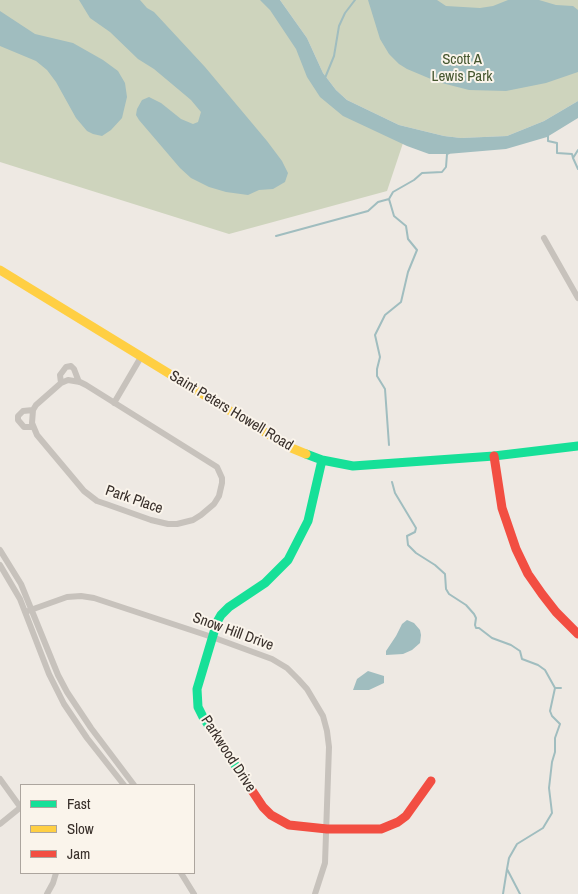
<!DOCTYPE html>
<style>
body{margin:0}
#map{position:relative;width:578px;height:894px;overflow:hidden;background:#eee9e3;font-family:"Archivo Narrow",sans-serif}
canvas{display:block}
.legend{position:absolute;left:20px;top:784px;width:175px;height:90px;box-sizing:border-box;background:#faf4eb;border:1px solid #aca59e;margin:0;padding:6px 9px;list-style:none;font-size:15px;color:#382f2a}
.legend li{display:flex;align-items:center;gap:10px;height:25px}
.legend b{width:25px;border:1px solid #aca59e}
</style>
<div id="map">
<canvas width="578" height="894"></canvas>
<ul class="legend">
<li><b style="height:6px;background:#16e098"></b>Fast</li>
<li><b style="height:6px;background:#ffcf43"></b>Slow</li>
<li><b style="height:6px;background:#f24e42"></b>Jam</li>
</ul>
</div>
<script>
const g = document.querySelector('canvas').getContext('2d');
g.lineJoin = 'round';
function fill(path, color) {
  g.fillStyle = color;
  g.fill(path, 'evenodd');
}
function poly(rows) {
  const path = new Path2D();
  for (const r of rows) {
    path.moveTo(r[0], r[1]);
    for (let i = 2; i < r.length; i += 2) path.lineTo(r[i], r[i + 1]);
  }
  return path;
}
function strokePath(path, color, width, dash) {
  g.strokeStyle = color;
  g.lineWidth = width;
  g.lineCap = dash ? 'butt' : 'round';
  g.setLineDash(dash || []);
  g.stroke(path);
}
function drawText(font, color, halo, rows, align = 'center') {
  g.font = font + ' "Archivo Narrow",sans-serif';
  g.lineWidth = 4;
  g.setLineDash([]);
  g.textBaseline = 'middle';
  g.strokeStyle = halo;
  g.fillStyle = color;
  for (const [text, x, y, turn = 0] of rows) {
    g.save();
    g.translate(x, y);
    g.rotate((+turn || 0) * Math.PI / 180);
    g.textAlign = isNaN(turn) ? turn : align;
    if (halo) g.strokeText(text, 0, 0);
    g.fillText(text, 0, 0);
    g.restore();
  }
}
const green = poly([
 [0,0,263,0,288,26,335,97,404,140,387,191,229,234,0,162],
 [280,0,578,0,578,101,544,121,507,136,461,138,444,136,399,125,347,100,336,90,323,73,307,38]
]);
const water = poly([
 [79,0,140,0,147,8,154,12,205,67,267,141,282,161,288,173,285,182,273,189,259,190,248,195,226,192,209,187,191,178,180,168,139,120,136,115,137,109,142,100,149,97,161,103,181,119,193,124,198,122,201,112,191,100,154,69,138,59,110,32,90,18],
 [260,0,280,0,307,38,323,73,336,90,347,100,399,125,444,136,461,138,507,136,544,121,578,101,578,118,547,137,506,149,447,154,429,154,407,146,343,116,320,97,307,77,296,49,270,10],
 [368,0,437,0,446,6,480,8,493,6,508,0,539,0,556,5,573,6,578,10,578,72,546,83,506,91,469,90,438,82,407,69,399,64,389,54,380,39],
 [0,11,35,34,73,43,103,60,118,71,125,83,127,97,122,118,111,130,102,136,93,134,87,131,76,118,56,82,47,70,36,61,0,46],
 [407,620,414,623,420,630,421,635,420,643,412,650,403,654,386,655,386,651,396,636,402,624],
 [368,671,384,676,384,683,369,690,353,690,357,679]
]);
const stream = poly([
 [325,78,334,56,339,26,345,13,355,0],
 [548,135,548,141,557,143,557,153,572,154,573,158],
 [578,150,573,158,578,169],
 [276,236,368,211,378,202,389,199],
 [389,445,385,389,377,376,377,369,380,357,375,335,385,315,401,302,408,272,417,250,408,239,406,226,394,216,389,199,393,192,414,180,422,173,442,172,446,167,447,154,449,153],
 [392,482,395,493,416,528,415,532,407,536,408,545,416,553,435,565,445,574,446,589,449,594,466,605,474,614,476,618,475,625,476,628,479,628,492,638,511,645,520,651,522,659,538,665,545,670,555,688,550,711,552,716,560,724,555,738,555,752,552,762,549,788,552,813,543,828,517,844,509,858,507,869,520,894],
 [555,688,561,688],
 [503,894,507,869]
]);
const street = poly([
 [544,238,578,298],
 [68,380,80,382,86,385,217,467,222,478,222,483,219,496,214,504,201,515,193,520,177,524,168,524,151,520,106,504,97,501,84,491,37,435,32,423,33,410,36,405,61,383,68,380],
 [61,383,60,375,66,367,71,366,74,369,79,382],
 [114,403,141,357],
 [33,427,24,427,18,420,18,416,23,411,33,410],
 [0,550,21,584,58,675,67,692,91,728,134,785],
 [0,565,20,599,49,674,64,704,87,738,124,785],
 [25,612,67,597,81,596,94,598,212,637,272,659,287,668,298,679,307,689,323,716,327,731,329,747,325,863,315,894],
 [0,779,21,808],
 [0,824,21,807],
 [181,873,194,894],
 [47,894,53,883,56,873]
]);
const fast = poly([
 [306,454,322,460,353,466,494,456,578,446],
 [251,789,203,717,198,707,197,689,217,622,221,615,229,607,265,583,288,560,308,521,322,460]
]);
const slow = poly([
 [0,270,289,447,306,454]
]);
const jam = poly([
 [494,456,502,508,516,549,528,574,542,594,556,612,578,634],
 [251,789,263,807,271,815,289,825,327,829,381,829,398,822,406,816,431,781]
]);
const parkNames = [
 ["Scott A",462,60],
 ["Lewis Park",462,77]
];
const streetNames = [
 ["Saint Peters Howell Road",231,411,31],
 ["Park Place",134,500,19],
 ["Snow Hill Drive",233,632,20],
 ["Parkwood Drive",228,754,57]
];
fill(green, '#ced4bd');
fill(water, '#a0bdbf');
strokePath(stream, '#a0bdbf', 2);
strokePath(street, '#c7c2bc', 6);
strokePath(fast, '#16e098', 9);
strokePath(slow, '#ffcf43', 9);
strokePath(jam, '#f24e42', 9);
drawText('15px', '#45562e', '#faf4eb', parkNames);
drawText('15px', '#382f2a', '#faf4eb', streetNames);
</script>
